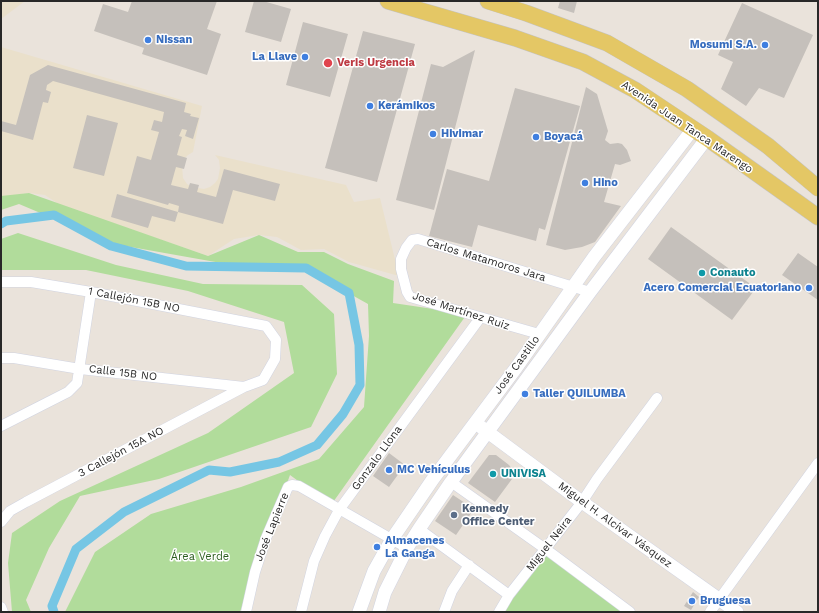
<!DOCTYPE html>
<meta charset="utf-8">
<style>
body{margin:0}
#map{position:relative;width:819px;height:613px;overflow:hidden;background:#eae3db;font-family:"Work Sans",sans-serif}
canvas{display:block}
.frame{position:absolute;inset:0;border:2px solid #282828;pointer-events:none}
</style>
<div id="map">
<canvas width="819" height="613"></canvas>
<div class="frame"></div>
</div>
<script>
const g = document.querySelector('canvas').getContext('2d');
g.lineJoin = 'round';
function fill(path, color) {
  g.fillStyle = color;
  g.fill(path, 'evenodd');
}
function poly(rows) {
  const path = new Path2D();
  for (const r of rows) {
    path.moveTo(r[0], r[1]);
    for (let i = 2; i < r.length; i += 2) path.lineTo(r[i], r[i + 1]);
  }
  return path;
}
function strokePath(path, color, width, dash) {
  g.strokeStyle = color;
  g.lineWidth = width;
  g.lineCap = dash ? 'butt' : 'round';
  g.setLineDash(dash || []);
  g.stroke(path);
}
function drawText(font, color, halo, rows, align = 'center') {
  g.font = font + ' "Work Sans",sans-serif';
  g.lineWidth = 3;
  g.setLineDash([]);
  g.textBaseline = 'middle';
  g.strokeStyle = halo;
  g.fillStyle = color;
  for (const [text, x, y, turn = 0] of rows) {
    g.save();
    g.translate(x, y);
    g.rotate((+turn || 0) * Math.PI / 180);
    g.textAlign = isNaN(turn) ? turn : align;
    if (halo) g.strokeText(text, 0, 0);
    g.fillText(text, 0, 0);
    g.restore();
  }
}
const education = poly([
 [1,1,25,1,1,19],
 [1,47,202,106,193,152,188,155,183,160,182,166,183,178,187,184,192,187,204,189,210,187,215,183,218,179,220,168,219,160,215,155,346,185,354,202,380,198,399,276,349,262,324,249,301,250,277,237,259,235,234,239,208,256,60,205,45,195,29,193,1,197]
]);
const green = poly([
 [29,193,208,256,259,235,298,252,324,252,348,264,394,281,393,303,467,314,331,505,290,475,240,612,65,612,95,552,151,514,241,487,319,459,364,407,369,336,368,304,300,266,238,266,114,244,19,204,1,210,1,196],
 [18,233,116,265,203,284,302,285,334,314,337,374,311,427,159,479,80,496,49,548,26,600,31,612,12,612,8,563,12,533,60,501,208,433,294,373,284,322,188,291,86,270,1,270,1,239],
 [547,551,628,612,504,612,516,592]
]);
const canal = poly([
 [1,224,6,221,54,215,111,246,186,266,306,268,349,293,359,345,360,385,343,414,317,445,279,462,230,472,209,470,124,512,76,549,52,606,54,612]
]);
const building = poly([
 [132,1,217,1,207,29,221,34,207,75,142,54,144,48,94,31,103,4,128,12],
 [254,1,263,1,291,9,281,42,245,32],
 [560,1,577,1,574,13,558,8],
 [742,3,813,35,784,98,759,88,746,106,721,89,733,62,718,55],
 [303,22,348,34,330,97,286,85],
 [363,31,415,44,377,182,325,168],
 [475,50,434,210,396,200,431,64,443,67],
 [48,65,186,103,184,112,191,114,190,116,199,118,193,139,185,136,187,130,182,129,179,136,182,137,177,155,187,158,184,169,176,167,171,185,188,189,190,183,199,185,197,192,216,197,224,169,280,184,275,201,233,190,223,224,178,212,175,222,152,216,148,228,111,217,117,194,178,212,179,206,169,203,168,205,127,193,137,156,151,160,159,132,151,130,154,120,162,122,164,112,53,81,47,85,46,90,51,92,48,103,43,102,33,140,1,131,1,121,16,125,30,75],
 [586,87,597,94,608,131,605,140,610,144,618,143,622,144,627,150,631,161,620,165,615,164,604,202,621,206,595,242,582,247,565,250,546,245],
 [515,88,580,106,545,230,539,228,536,241,478,225,472,247,429,236,447,169,489,181],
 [87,115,118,123,104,176,73,168],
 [671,227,756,288,732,320,648,259],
 [798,253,818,267,818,300,782,275],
 [389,453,405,465,389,487,373,476],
 [489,455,496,455,509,465,512,469,512,479,495,502,468,483],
 [453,495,474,509,456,535,435,521],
 [693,592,699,597,691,610,684,606]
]);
const minor = poly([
 [1,282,31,282,91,292,266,326,276,340,275,359,263,380,244,387,26,502,10,511,1,522],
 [539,334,410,297,407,292,401,269,401,259,406,248,412,240,418,239,590,292],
 [1,358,14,358,80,369,244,387],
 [1,426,68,392,77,383,91,292],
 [451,482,551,553,630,612],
 [419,529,509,595],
 [1,607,3,612],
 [246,612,255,572,266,538,288,487,292,485,299,486,407,548],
 [301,612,314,561,325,536,339,510,480,318],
 [444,612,452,591,469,565],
 [499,612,509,595,582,502,597,479,657,398],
 [710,612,818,463]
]);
const tertiary = poly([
 [481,427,582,502,737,612],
 [359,612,374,571,392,539,433,479,516,368,594,257,693,129],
 [379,612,385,592,407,548,419,529,451,482,590,292,707,138]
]);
const primary = poly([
 [388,1,515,38,583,62,635,90,707,138,818,217],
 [488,1,526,13,607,43,687,89,768,146,818,188]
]);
const markers = [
 [148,40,4,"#3f7fe0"],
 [765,45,4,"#3f7fe0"],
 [305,57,4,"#3f7fe0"],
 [328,63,5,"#e0444e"],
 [370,106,4,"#3f7fe0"],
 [433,134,4,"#3f7fe0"],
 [536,137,4,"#3f7fe0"],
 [585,183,4,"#3f7fe0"],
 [702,273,4,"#0f9aa8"],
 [809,288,4,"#3f7fe0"],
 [525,394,4,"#3f7fe0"],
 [389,470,4,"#3f7fe0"],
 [493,474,4,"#0f9aa8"],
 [454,515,4,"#5c6f8a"],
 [377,547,4,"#3f7fe0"],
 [692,601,4,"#3f7fe0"]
];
const shopNames = [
 ["Nissan",156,40],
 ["Mosumi S.A.",757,45,"right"],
 ["La Llave",297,57,"right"],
 ["Kerámikos",378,106],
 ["Hivimar",441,134],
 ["Boyacá",544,137],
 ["Hino",593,183],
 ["Acero Comercial Ecuatoriano",801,288,"right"],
 ["Taller QUILUMBA",533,394],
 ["MC Vehículus",397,470],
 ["Almacenes",385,541],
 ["La Ganga",385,554],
 ["Bruguesa",700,601]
];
const healthNames = [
 ["Veris Urgencia",337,63]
];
const streetNames = [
 ["Avenida Juan Tanca Marengo",687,127,34],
 ["Carlos Matamoros Jara",486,260,17],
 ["1 Callejón 15B NO",134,300,11],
 ["José Martínez Ruiz",461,311,18],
 ["José Castillo",517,365,-54],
 ["Calle 15B NO",123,373,7],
 ["3 Callejón 15A NO",121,452,-28],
 ["Gonzalo Llona",377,458,-54],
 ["Miguel H. Alcívar Vásquez",615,525,36],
 ["José Lapierre",272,527,-68],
 ["Miguel Neira",549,544,-52]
];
const cultureNames = [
 ["Conauto",710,273],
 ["UNIVISA",501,474]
];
const serviceNames = [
 ["Kennedy",462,509],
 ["Office Center",462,522]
];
const parkNames = [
 ["Área Verde",200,557]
];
fill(education, '#eae0cb');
fill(green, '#b1dc9b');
strokePath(canal, '#76c6e4', 9);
fill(building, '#c5c0bb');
strokePath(minor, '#d0d3e0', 11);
strokePath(tertiary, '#d0d3e0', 14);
strokePath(primary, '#c3c3c3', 17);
strokePath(minor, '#fff', 10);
strokePath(tertiary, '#fff', 13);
strokePath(primary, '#e4c765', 16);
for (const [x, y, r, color] of markers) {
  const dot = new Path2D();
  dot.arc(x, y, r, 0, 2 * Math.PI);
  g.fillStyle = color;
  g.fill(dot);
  strokePath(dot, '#fff', 1.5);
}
drawText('bold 11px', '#366cbe', '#fff', shopNames, 'left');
drawText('bold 11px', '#be3a42', '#fff', healthNames, 'left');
drawText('11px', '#282828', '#fff', streetNames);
drawText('bold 11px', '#0d838f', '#fff', cultureNames, 'left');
drawText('bold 11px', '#4e5e75', '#fff', serviceNames, 'left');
drawText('11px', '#2c5e1f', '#fff', parkNames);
</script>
